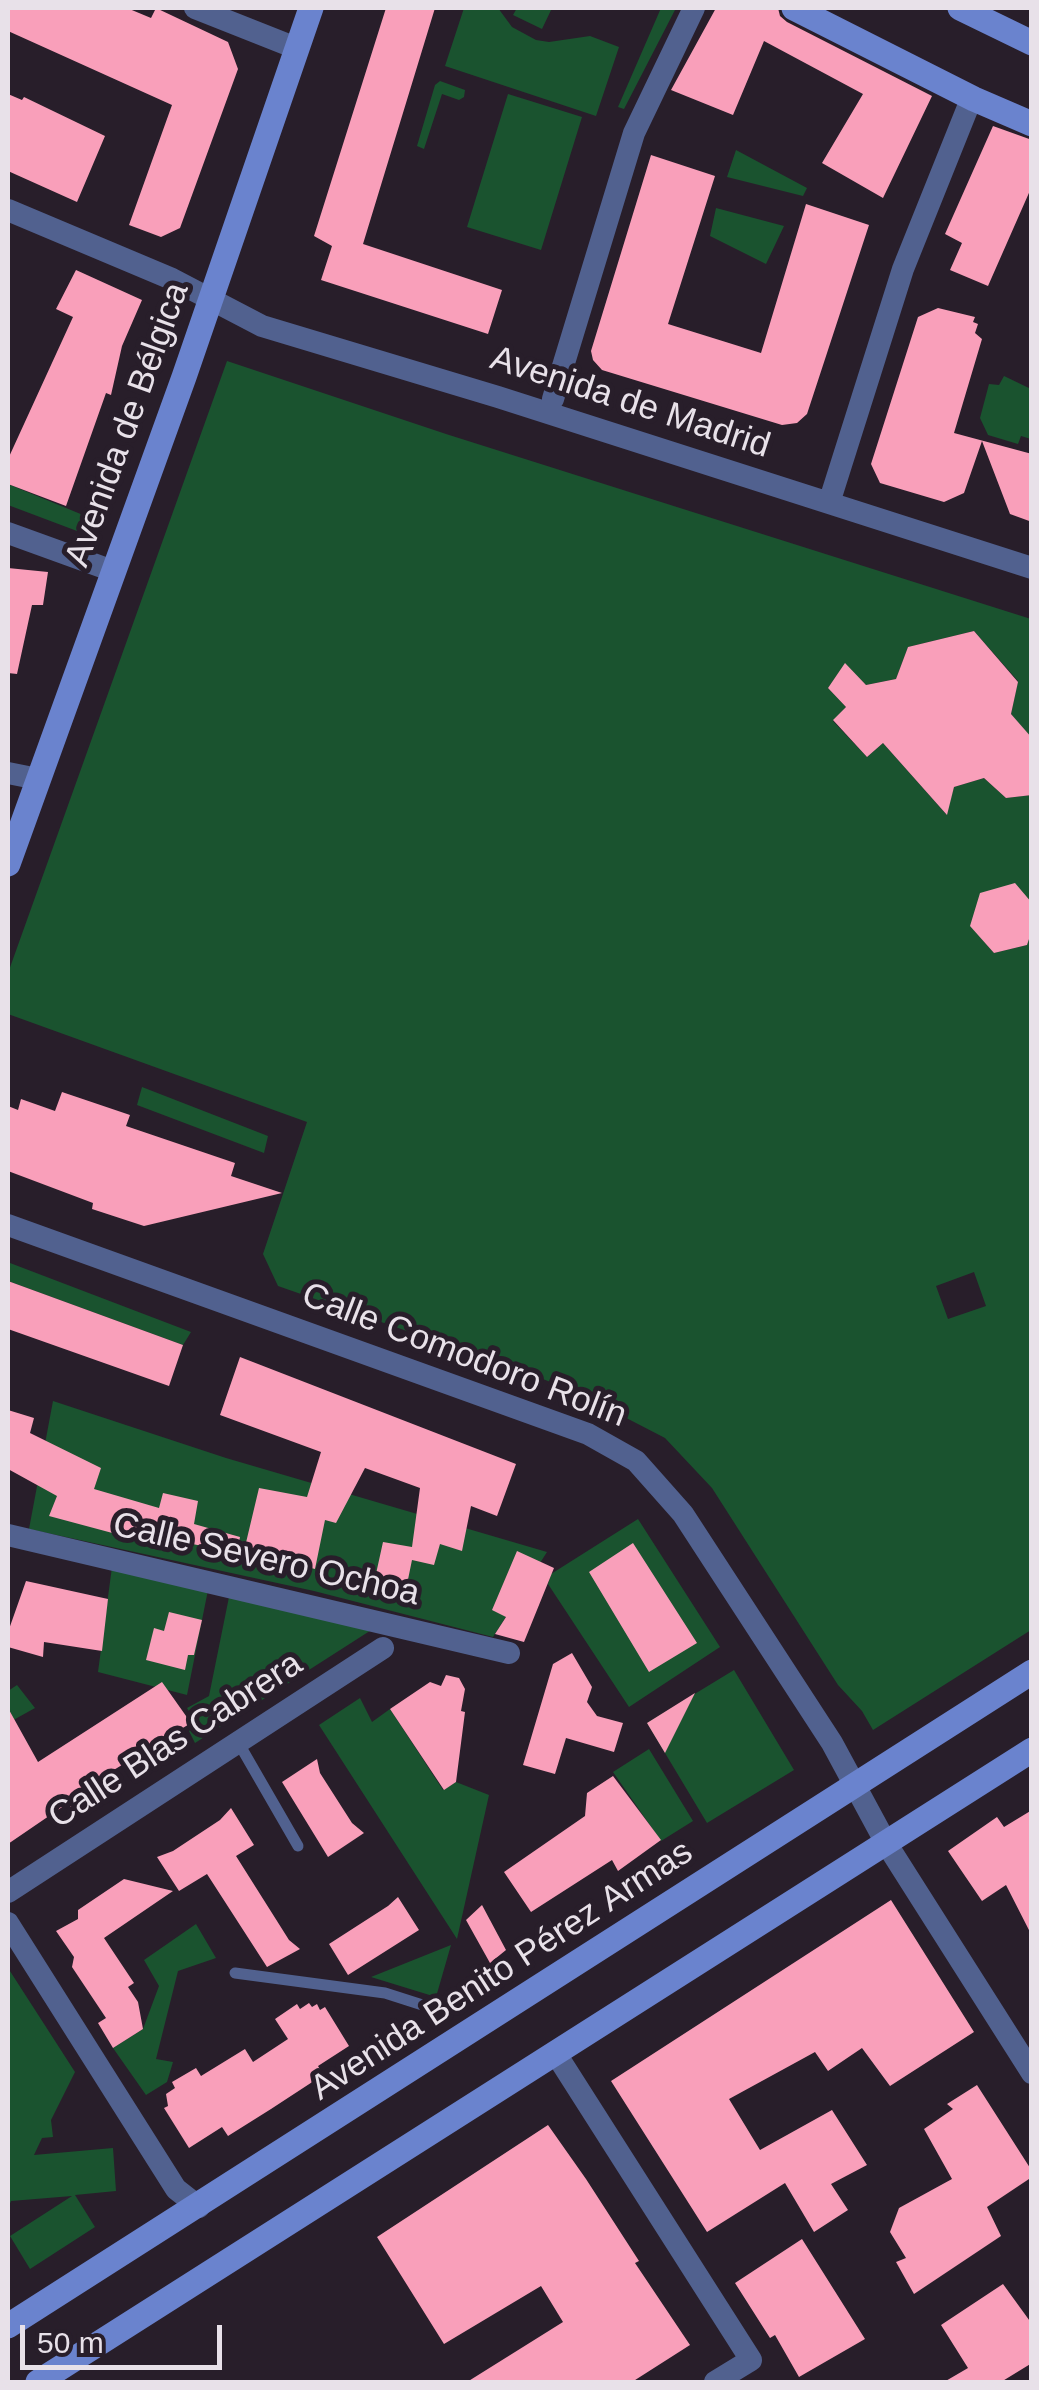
<!DOCTYPE html>
<meta charset="utf-8">
<style>
body{margin:0}
#map{position:relative;width:1039px;height:2390px;overflow:hidden;background:#281e2a;font-family:Arial,sans-serif}
canvas{display:block}
.frame{position:absolute;inset:0;border:10px solid #e8e1e9;pointer-events:none}
.scale{position:absolute;left:20px;top:2325px;width:202px;height:45px;box-sizing:border-box;border:5px solid #e8e1e9;border-top:0;padding-left:12px;font-size:30px;line-height:35px;white-space:nowrap;color:#e8e1e9;-webkit-text-stroke:8px #281e2a;paint-order:stroke}
</style>
<div id="map">
<canvas width="1039" height="2390"></canvas>
<div class="frame"></div>
<div class="scale">50 m</div>
</div>
<script>
const g = document.querySelector('canvas').getContext('2d');
g.lineJoin = 'round';
function fill(path, color) {
  g.fillStyle = color;
  g.fill(path, 'evenodd');
}
function poly(rows) {
  const path = new Path2D();
  for (const r of rows) {
    path.moveTo(r[0], r[1]);
    for (let i = 2; i < r.length; i += 2) path.lineTo(r[i], r[i + 1]);
  }
  return path;
}
function strokePath(path, color, width, dash) {
  g.strokeStyle = color;
  g.lineWidth = width;
  g.lineCap = dash ? 'butt' : 'round';
  g.setLineDash(dash || []);
  g.stroke(path);
}
function drawText(font, color, halo, rows, align = 'center') {
  g.font = font + ' Arial,sans-serif';
  g.lineWidth = 10;
  g.setLineDash([]);
  g.textBaseline = 'middle';
  g.strokeStyle = halo;
  g.fillStyle = color;
  for (const [text, x, y, turn = 0] of rows) {
    g.save();
    g.translate(x, y);
    g.rotate((+turn || 0) * Math.PI / 180);
    g.textAlign = isNaN(turn) ? turn : align;
    if (halo) g.strokeText(text, 0, 0);
    g.fillText(text, 0, 0);
    g.restore();
  }
}
const green = poly([
 [464,8,498,8,512,27,536,40,549,42,590,36,619,47,596,116,445,66],
 [517,8,552,8,542,29,513,15],
 [661,8,676,8,624,109,618,107],
 [440,81,465,90,464,97,459,100,442,94,424,149,417,146,435,85],
 [508,94,582,117,541,250,467,227],
 [736,150,807,188,803,196,727,177],
 [716,208,784,226,766,264,710,236],
 [227,361,446,434,1031,619,1031,738,1011,714,1018,681,974,631,908,647,896,679,866,685,845,664,828,688,846,707,833,721,867,757,883,743,946,814,954,787,984,778,1006,798,1031,795,1031,903,970,925,994,953,1027,945,1031,929,1031,1630,873,1730,862,1711,838,1685,712,1488,665,1438,576,1392,530,1374,278,1286,263,1254,307,1122,8,1014,8,973],
 [974,1272,986,1306,948,1319,936,1286],
 [1004,376,1031,389,1031,439,1021,436,1018,444,988,435,980,418,989,384,999,385],
 [8,484,83,515,77,531,8,505],
 [142,1087,268,1136,264,1153,137,1105],
 [10,1263,191,1332,183,1345,8,1281],
 [53,1401,226,1458,547,1552,493,1637,314,1591,29,1529],
 [638,1519,720,1647,629,1707,548,1584,551,1574],
 [112,1567,208,1590,187,1695,98,1672],
 [229,1597,376,1627,195,1743,189,1731,197,1725,187,1708,209,1696],
 [734,1670,794,1770,707,1823,647,1723],
 [17,1685,35,1708,8,1723,8,1691],
 [360,1698,372,1722,390,1709,443,1790,456,1782,489,1795,457,1939,319,1725],
 [649,1749,693,1821,661,1841,613,1772],
 [196,1924,216,1958,178,1971,156,2059,173,2062,167,2082,146,2095,113,2048,143,2029,159,1986,144,1960],
 [451,1945,436,1997,371,1977],
 [8,1968,75,2072,51,2120,53,2137,42,2138,34,2155,113,2148,116,2191,75,2195,95,2227,30,2269,10,2236,72,2196,11,2201,8,2208]
]);
const building = poly([
 [8,8,127,8,151,18,156,8,228,42,238,69,180,228,161,237,129,225,172,105,8,31],
 [386,8,435,8,363,244,502,290,488,334,321,280,332,246,314,236],
 [716,8,778,8,780,16,787,22,932,96,883,198,822,163,863,94,764,41,733,115,671,90],
 [8,94,22,100,24,97,105,136,77,202,8,171],
 [993,126,1032,140,1032,186,988,286,950,270,962,243,945,234],
 [651,155,715,176,668,324,761,353,806,204,869,225,807,414,797,423,782,425,602,370,593,360,591,351],
 [76,270,142,300,122,346,111,395,106,393,66,506,8,484,8,459,73,317,56,309],
 [938,308,975,317,973,322,978,324,975,333,982,339,954,433,1032,454,1032,522,1010,514,982,441,964,493,944,502,880,483,871,464,918,317],
 [8,568,48,572,43,605,32,605,17,674,8,673],
 [974,631,1018,682,1011,714,1032,738,1032,795,1006,798,984,778,954,787,947,815,883,743,867,757,833,720,846,707,828,688,845,663,866,685,896,679,908,647],
 [1015,883,1032,903,1032,930,1027,945,994,953,970,926,980,893],
 [62,1092,130,1115,126,1126,235,1163,231,1176,282,1193,144,1226,92,1209,93,1203,8,1171,8,1106,18,1110,21,1099,55,1111],
 [8,1281,183,1345,169,1386,8,1329],
 [240,1357,516,1464,497,1516,471,1506,462,1551,440,1544,434,1565,412,1560,404,1599,372,1592,383,1542,412,1547,420,1488,365,1468,336,1523,325,1520,315,1569,244,1551,259,1488,307,1497,321,1452,220,1415],
 [8,1410,34,1418,30,1433,101,1468,94,1489,159,1508,163,1493,198,1501,194,1524,240,1537,237,1553,133,1532,131,1538,49,1516,57,1496,8,1469],
 [633,1543,697,1643,649,1672,589,1572],
 [517,1551,554,1568,524,1642,495,1634,506,1617,492,1610],
 [26,1581,108,1599,102,1651,44,1642,43,1657,8,1647,8,1632],
 [169,1612,202,1620,194,1655,188,1655,185,1670,146,1660,154,1628,164,1631],
 [572,1653,592,1687,587,1702,597,1716,623,1723,614,1752,566,1738,555,1774,523,1765,553,1664],
 [446,1675,459,1678,465,1689,461,1711,465,1712,456,1782,444,1790,390,1709,430,1682,441,1686],
 [162,1682,191,1723,94,1782,103,1801,77,1817,68,1803,8,1844,8,1708,38,1762],
 [695,1693,665,1753,647,1723],
 [317,1759,320,1773,352,1823,364,1833,328,1857,282,1782],
 [613,1776,661,1840,618,1871,612,1860,531,1912,504,1872,585,1816,587,1793],
 [231,1808,254,1845,236,1856,289,1940,300,1949,267,1967,207,1874,179,1891,157,1857,173,1851,220,1820],
 [1032,1810,1032,1936,1006,1885,982,1901,948,1851,997,1817,1004,1827],
 [124,1879,173,1891,104,1938,134,1983,128,1987,138,2002,143,2029,113,2048,98,2023,106,2018,72,1967,74,1957,56,1931,78,1919,78,1910],
 [398,1897,419,1930,348,1975,329,1944,388,1906],
 [891,1900,974,2032,890,2086,862,2048,828,2071,815,2052,729,2099,760,2150,832,2110,867,2165,831,2184,848,2210,814,2232,785,2183,707,2232,611,2081],
 [482,1905,506,1950,490,1963,466,1920],
 [309,2003,312,2007,317,2004,320,2010,325,2007,349,2046,318,2066,323,2075,271,2109,228,2136,222,2127,189,2148,164,2108,168,2106,166,2094,175,2088,172,2082,196,2068,201,2076,245,2049,253,2062,288,2039,275,2019,297,2004,300,2009],
 [977,2085,1032,2171,1032,2177,987,2207,1001,2236,914,2294,896,2262,906,2258,890,2232,899,2208,952,2179,924,2129,953,2109,947,2104],
 [548,2125,586,2179,639,2261,635,2263,690,2345,632,2382,467,2382,563,2322,541,2286,444,2344,377,2237],
 [802,2239,865,2339,799,2377,775,2335,770,2338,735,2283],
 [1003,2284,1032,2324,1032,2363,1001,2382,944,2382,968,2368,941,2325]
]);
const lane = poly([
 [238,1742,298,1846],
 [235,1973,385,1993,438,2010]
]);
const street = poly([
 [195,8,296,48],
 [8,210,172,279,262,326,498,397,1032,568],
 [553,399,634,133,694,8],
 [829,503,903,269,968,107],
 [8,533,113,571],
 [8,773,38,779],
 [8,1225,588,1434,636,1461,683,1514,832,1743,886,1843,1032,2073],
 [8,1535,509,1653],
 [8,1892,383,1648],
 [8,1923,176,2189,199,2207],
 [556,2054,751,2360,715,2382]
]);
const secondary = poly([
 [794,8,974,99,1032,124],
 [960,8,1032,43],
 [8,864,184,377,311,8],
 [8,2326,1032,1672],
 [38,2382,1032,1750]
]);
const streetNames = [
 ["Avenida de Madrid",630,403,18],
 ["Avenida de Bélgica",128,425,-70],
 ["Calle Comodoro Rolín",464,1356,21],
 ["Calle Severo Ochoa",266,1560,13],
 ["Calle Blas Cabrera",176,1741,-33],
 ["Avenida Benito Pérez Armas",502,1971,-33]
];
fill(green, '#1a532f');
fill(building, '#f99fba');
strokePath(lane, '#51618f', 11);
strokePath(street, '#51618f', 22);
strokePath(secondary, '#6a83ce', 25);
drawText('35px', '#e8e1e9', '#281e2a', streetNames);
</script>
